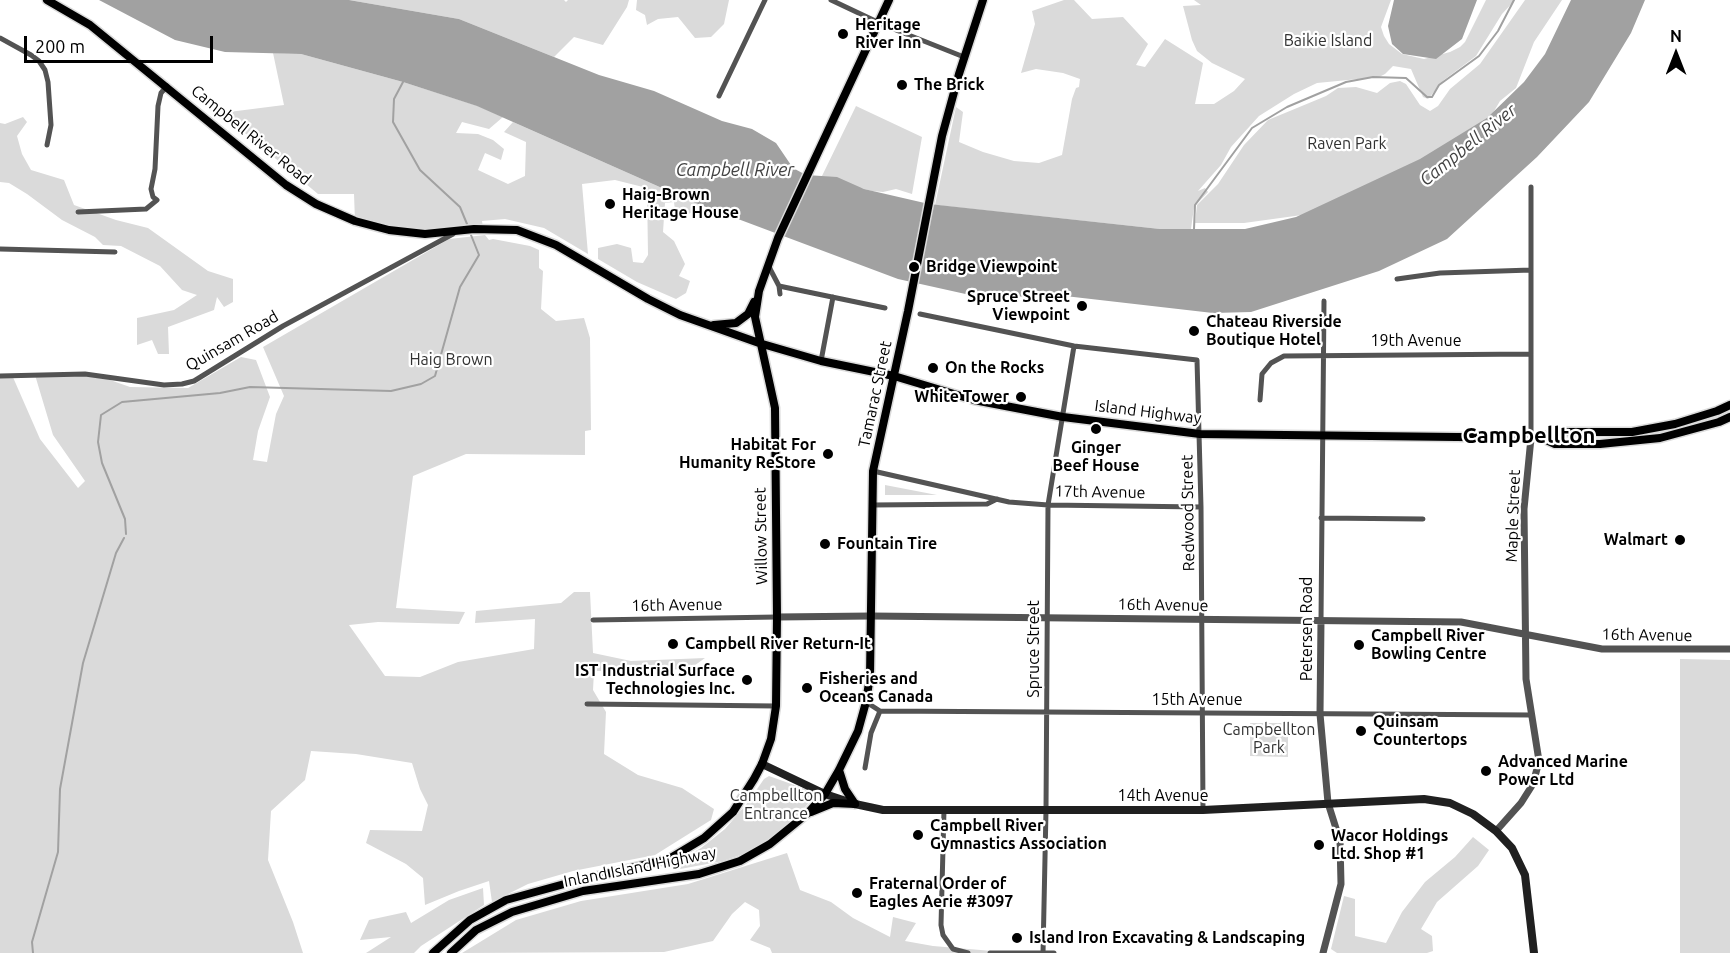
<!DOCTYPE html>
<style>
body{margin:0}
#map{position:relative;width:1730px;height:953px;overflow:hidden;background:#fff;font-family:Ubuntu,sans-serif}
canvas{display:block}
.north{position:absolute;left:1646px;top:24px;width:60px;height:60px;-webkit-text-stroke:4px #fff;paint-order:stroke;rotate:0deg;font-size:16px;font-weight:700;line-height:24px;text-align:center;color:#000}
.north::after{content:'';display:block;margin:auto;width:21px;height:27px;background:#000;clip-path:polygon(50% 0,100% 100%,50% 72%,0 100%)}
.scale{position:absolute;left:24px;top:36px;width:189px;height:27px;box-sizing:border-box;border:3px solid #000;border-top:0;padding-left:8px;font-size:18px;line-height:21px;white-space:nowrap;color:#000;-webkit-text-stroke:4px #fff;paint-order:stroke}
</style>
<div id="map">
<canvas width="1730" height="953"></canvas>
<div class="north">N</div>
<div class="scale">200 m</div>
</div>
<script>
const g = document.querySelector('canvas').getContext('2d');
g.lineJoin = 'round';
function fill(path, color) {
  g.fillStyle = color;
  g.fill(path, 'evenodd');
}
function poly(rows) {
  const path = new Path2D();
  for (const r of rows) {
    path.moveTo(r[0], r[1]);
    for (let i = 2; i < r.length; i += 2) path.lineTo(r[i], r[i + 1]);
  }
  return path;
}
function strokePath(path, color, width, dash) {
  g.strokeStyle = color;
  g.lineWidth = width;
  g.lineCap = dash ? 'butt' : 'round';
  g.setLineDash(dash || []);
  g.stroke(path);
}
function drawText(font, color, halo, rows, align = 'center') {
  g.font = font + ' Ubuntu,sans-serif';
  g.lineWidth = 4.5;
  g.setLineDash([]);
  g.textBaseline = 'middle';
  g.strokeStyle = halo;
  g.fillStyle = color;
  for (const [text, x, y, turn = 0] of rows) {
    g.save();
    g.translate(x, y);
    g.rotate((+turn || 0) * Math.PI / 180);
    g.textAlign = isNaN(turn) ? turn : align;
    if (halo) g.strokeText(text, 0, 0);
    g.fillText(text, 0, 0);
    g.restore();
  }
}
const green = poly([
 [349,0,564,0,566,2,568,0,629,0,627,7,603,45,574,37,554,57,459,19],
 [637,0,729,0,724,24,711,37,695,38,678,17,658,19,647,25,645,15,636,10],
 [1064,0,1074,0,1092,19,1123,17,1148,44,1136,65,1145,67,1165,39,1203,63,1195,104,1214,104,1234,91,1245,79,1212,63,1197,51,1192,40,1183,6,1201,5,1194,0,1391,0,1381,27,1384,36,1389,44,1402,54,1424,59,1450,52,1460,47,1465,42,1486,0,1515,0,1502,14,1476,56,1444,80,1428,99,1423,97,1411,69,1393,66,1385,74,1379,77,1317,83,1294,94,1259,116,1231,147,1221,165,1198,191,1205,188,1208,192,1194,207,1191,229,1160,229,935,205,956,107,963,112,959,142,983,152,1014,161,1039,163,1062,155,1072,99,1076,88,1079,87,1080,79,1063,73,1036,69,1021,73,1035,24,1032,11],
 [1525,0,1562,0,1534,42,1516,88,1500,101,1490,118,1443,149,1302,215,1244,223,1195,223,1197,205,1218,184,1244,145,1268,120,1326,96,1338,88,1356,87,1377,93,1390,83,1400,81,1406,84,1420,105,1430,111,1438,106,1450,89,1480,64],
 [273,53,301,54,403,82,478,106,503,117,489,129,462,122,456,133,478,134,493,140,504,149,501,160,485,153,478,170,508,184,525,176,526,142,504,132,513,122,698,204,693,212,676,219,674,202,665,203,663,232,674,241,685,264,679,276,690,281,686,293,676,299,637,282,598,259,598,248,617,244,631,248,633,262,643,263,648,255,647,188,615,180,582,184,588,254,544,228,505,219,482,221,483,228,440,235,355,221,354,194,318,194,221,113,284,105],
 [856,106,922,137,912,194,896,189,883,192,872,191,821,178],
 [23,117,27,122,17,136,22,154,31,170,64,180,74,205,116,220,148,228,208,271,233,279,233,302,224,307,217,297,214,310,168,327,169,354,158,354,152,340,137,345,137,318,174,310,197,295,182,290,160,266,121,246,103,245,95,237,62,220,27,194,9,183,0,182,0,123,5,124],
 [485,235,489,240,493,239,530,246,539,250,539,268,543,271,541,309,556,321,584,318,590,338,591,430,585,431,585,455,466,454,413,476,396,608,465,612,459,624,378,622,349,625,385,676,420,677,458,662,534,649,535,619,475,623,476,611,561,603,574,592,590,592,593,653,631,661,705,658,691,668,657,671,594,671,593,690,606,712,604,754,638,775,682,788,714,809,711,820,655,855,573,871,528,884,492,902,489,881,459,891,425,905,423,878,406,864,366,843,370,830,422,831,428,805,420,789,412,763,356,754,311,751,305,780,271,811,268,860,293,922,303,953,0,953,0,375,12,375,40,439,78,488,85,481,53,435,35,375,90,373,130,387,188,388,241,357,256,360,270,397,258,431,253,460,267,462,276,414,284,396,263,347,449,239],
 [885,485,937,495,885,495],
 [1680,659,1730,660,1730,953,1680,953],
 [1250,723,1288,723,1288,757,1250,756],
 [769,776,811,791,815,796,790,824,749,852,723,861,675,870,673,868,675,863,701,848,725,829,749,801,764,779],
 [1473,837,1489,850,1478,866,1437,902,1421,929,1432,936,1433,951,1427,953,1337,953,1331,949,1344,896,1355,899,1355,936,1386,943,1402,912,1425,882,1455,857],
 [787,853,800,890,831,902,853,918,890,937,893,917,916,923,905,941,933,946,1016,953,772,953,770,948,750,940,760,926,759,910,745,902,732,914,713,941,664,952,462,953,516,920,581,901,688,884],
 [483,888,484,905,421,946,414,953,366,953,391,937,360,940,369,920,406,912,411,923,449,900]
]);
const water = poly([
 [99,0,349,0,459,19,599,75,654,91,722,121,752,129,776,143,793,168,806,175,837,177,864,189,929,204,1160,229,1245,229,1296,217,1420,159,1487,118,1524,82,1545,54,1571,0,1645,0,1631,33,1589,102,1537,157,1447,239,1379,271,1251,312,1213,313,1065,296,979,297,898,279,698,204,477,106,403,82,301,54,225,52,175,40],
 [1394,0,1477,0,1462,39,1436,59,1403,54,1392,44,1388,26]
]);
const stream = poly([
 [403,82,394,99,393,122,420,170,460,207,467,224],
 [1194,229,1195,205,1252,128,1287,107,1346,82,1373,77,1406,78,1427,97,1432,97,1439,85,1479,56,1498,31,1514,0],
 [126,534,125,519,102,463,98,442,101,415,122,402,220,393,250,387,391,391,421,384,435,376,460,287,479,255,471,235],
 [33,953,32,942,58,852,60,789,83,663,116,553,124,538]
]);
const minor = poly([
 [831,0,886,26,964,57],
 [0,38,31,55,39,61,45,70,48,82,51,125,47,145],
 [719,96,765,0],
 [78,212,146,209,157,200,153,197,151,189,155,169,158,106,161,93,167,86],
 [0,249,115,252],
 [768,265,779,286,780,294],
 [1397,279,1440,273,1531,270],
 [779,286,885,308],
 [920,314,1074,346,1197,360,1201,507,1203,810],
 [821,361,833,297],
 [0,376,85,374,164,385,182,384,194,381,283,326,453,234],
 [1260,400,1262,374,1271,363,1284,356,1531,354],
 [1531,438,1531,187],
 [873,471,1009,502,1048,505,1201,507],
 [872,505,987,504,997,499],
 [1321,518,1423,519],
 [593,620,777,617],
 [1321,620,1324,301],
 [866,702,880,711,1532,715],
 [587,704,776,706],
 [865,768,871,733,880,711],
 [944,810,941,925,943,935,953,949,968,953],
 [990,953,1054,953],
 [1043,953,1046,810,1048,505,1074,346]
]);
const tertiary = poly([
 [777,617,871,616,1461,622,1602,649,1730,649],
 [1321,620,1320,714,1328,803,1340,841,1341,884,1323,953],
 [1496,831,1521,803,1533,784,1539,761,1526,679,1524,509,1531,438]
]);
const secondary = poly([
 [762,764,825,794,855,804,883,810,1203,810,1424,799,1450,803,1473,814,1496,831,1512,848,1525,875,1534,953]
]);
const primary = poly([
 [47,0,90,25,286,185,316,204,355,221,389,230,425,234,474,229,517,230,556,245,648,299,680,315,759,343,821,361,894,376,974,400,1063,417,1200,434,1542,438,1555,444,1600,444,1660,438,1719,422,1730,417],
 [714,325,736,323,748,314,754,302],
 [1542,438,1554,432,1632,432,1675,424,1717,411,1730,405],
 [762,764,771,739,776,706,777,617,775,408,755,317,759,291,778,238,889,0],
 [839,770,845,789,855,804],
 [825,794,839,770,858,731,866,702,870,676,873,471,908,311,942,136,959,74,983,0]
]);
const trunk = poly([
 [811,812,833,803,855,804],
 [433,953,470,920,506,900,568,883,669,859,704,838,733,812,754,779,762,764],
 [451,953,476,930,512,912,583,891,699,874,740,861,770,844,808,813,825,794]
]);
const markers = [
 [843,34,6,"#000"],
 [902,85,6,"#000"],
 [610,204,6,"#000"],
 [914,267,6,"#000"],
 [1082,306,6,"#000"],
 [1194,331,6,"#000"],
 [933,368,6,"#000"],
 [1021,397,6,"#000"],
 [1096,429,6,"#000"],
 [828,454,6,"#000"],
 [1680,540,6,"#000"],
 [825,544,6,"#000"],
 [673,644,6,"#000"],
 [1359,645,6,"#000"],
 [747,680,6,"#000"],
 [807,688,6,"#000"],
 [1361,731,6,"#000"],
 [1486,771,6,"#000"],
 [918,835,6,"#000"],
 [1319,845,6,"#000"],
 [857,893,6,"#000"],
 [1017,938,6,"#000"]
];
const poiNames = [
 ["Heritage",855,25],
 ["River Inn",855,43],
 ["The Brick",914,85],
 ["Haig-Brown",622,195],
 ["Heritage House",622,213],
 ["Bridge Viewpoint",926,267],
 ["Spruce Street",1070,297,"right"],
 ["Viewpoint",1070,315,"right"],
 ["Chateau Riverside",1206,322],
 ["Boutique Hotel",1206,340],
 ["On the Rocks",945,368],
 ["White Tower",1009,397,"right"],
 ["Habitat For",816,445,"right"],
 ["Humanity ReStore",816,463,"right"],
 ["Ginger",1096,448,"center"],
 ["Beef House",1096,466,"center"],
 ["Walmart",1668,540,"right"],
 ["Fountain Tire",837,544],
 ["Campbell River",1371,636],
 ["Bowling Centre",1371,654],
 ["Campbell River Return-It",685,644],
 ["IST Industrial Surface",735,671,"right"],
 ["Technologies Inc.",735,689,"right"],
 ["Fisheries and",819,679],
 ["Oceans Canada",819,697],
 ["Quinsam",1373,722],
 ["Countertops",1373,740],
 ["Advanced Marine",1498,762],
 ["Power Ltd",1498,780],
 ["Campbell River",930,826],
 ["Gymnastics Association",930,844],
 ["Wacor Holdings",1331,836],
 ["Ltd. Shop #1",1331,854],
 ["Fraternal Order of",869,884],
 ["Eagles Aerie #3097",869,902],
 ["Island Iron Excavating & Landscaping",1029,938]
];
const parkNames = [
 ["Baikie Island",1328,41],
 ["Raven Park",1347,144],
 ["Haig Brown",451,360],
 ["Campbellton",1269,730],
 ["Park",1269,748],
 ["Campbellton",776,796],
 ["Entrance",776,814]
];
const streetNames = [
 ["Campbell River Road",251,135,39],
 ["Quinsam Road",232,341,-30],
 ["19th Avenue",1416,341],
 ["Tamarac Street",875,394,-78],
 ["Island Highway",1148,412,7],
 ["17th Avenue",1100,492,1],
 ["Redwood Street",1188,513,-91],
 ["Maple Street",1513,516,-88],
 ["Willow Street",761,536,-91],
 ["16th Avenue",677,605,-1],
 ["16th Avenue",1163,605,1],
 ["Petersen Road",1307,629,-90],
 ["16th Avenue",1647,635,1],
 ["Spruce Street",1034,649,-90],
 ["15th Avenue",1197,700],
 ["14th Avenue",1163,796],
 ["Inland Island Highway",640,867,-11]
];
const waterNames = [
 ["Campbell River",1468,145,-39],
 ["Campbell River",735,170]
];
const districtNames = [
 ["Campbellton",1529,436]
];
fill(green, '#dadada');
fill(water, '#a1a1a1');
strokePath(stream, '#a1a1a1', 2);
strokePath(primary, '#dbdbdb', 11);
strokePath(trunk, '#dbdbdb', 11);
strokePath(minor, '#535353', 5);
strokePath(tertiary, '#535353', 7);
strokePath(secondary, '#202020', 8);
strokePath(primary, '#000', 8);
strokePath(trunk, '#000', 8);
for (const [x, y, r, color] of markers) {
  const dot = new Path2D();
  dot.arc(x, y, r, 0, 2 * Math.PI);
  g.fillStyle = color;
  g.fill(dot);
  strokePath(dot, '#fff', 2);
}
drawText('bold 16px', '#000', '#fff', poiNames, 'left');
drawText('16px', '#313131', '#fff', parkNames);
drawText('16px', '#000', '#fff', streetNames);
drawText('italic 18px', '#424242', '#fff', waterNames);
drawText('bold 22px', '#000', '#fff', districtNames);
</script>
